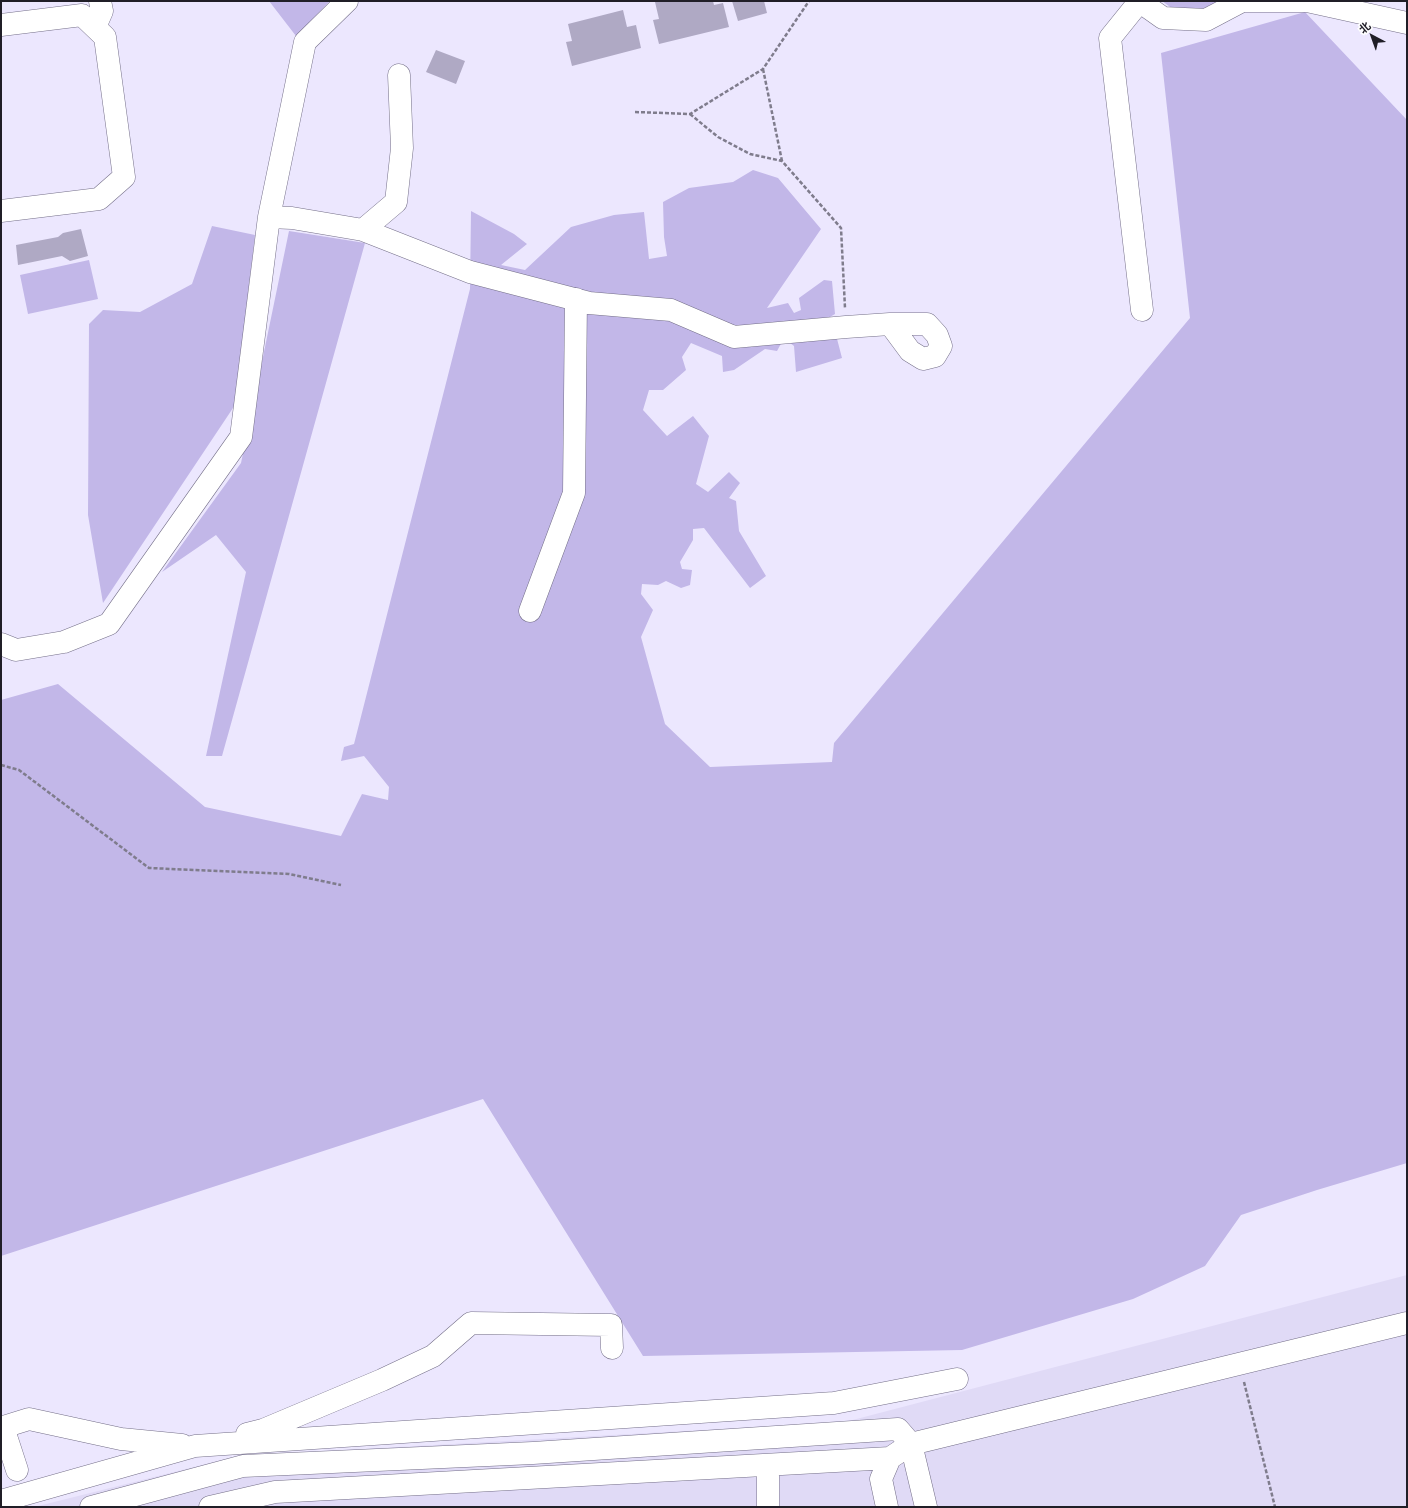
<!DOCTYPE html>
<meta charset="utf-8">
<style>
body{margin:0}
#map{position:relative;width:1408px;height:1508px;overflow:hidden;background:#ece7fe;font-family:Literata,"Noto Sans SC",serif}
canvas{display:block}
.frame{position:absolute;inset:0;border:2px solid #201e27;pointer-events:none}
.north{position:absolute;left:1352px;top:16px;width:40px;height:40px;-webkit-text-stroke:3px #fff;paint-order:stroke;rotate:319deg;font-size:11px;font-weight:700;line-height:16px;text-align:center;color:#201e27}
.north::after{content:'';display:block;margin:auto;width:14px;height:18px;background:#201e27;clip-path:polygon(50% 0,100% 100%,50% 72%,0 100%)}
</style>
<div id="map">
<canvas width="1408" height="1508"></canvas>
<div class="frame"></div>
<div class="north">北</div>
</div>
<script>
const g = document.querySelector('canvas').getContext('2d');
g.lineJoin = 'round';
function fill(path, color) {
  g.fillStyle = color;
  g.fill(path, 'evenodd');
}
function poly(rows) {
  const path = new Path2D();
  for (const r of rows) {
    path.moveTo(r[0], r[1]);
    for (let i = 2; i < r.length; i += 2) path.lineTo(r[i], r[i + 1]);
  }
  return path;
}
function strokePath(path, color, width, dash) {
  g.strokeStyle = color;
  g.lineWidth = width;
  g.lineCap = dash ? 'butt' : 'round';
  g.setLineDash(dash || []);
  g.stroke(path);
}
const built = poly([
 [1407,1275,1407,1507,34,1507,238,1456,845,1422]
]);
const green = poly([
 [269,1,330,1,296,36],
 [1162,1,1219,1,1205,10,1177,12],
 [1305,12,1407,120,1407,1163,1317,1190,1241,1215,1205,1266,1133,1299,962,1350,643,1356,483,1099,1,1256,1,700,58,684,205,807,341,836,362,794,388,800,389,787,364,756,341,761,344,747,354,744,470,289,471,211,514,234,527,244,501,265,525,270,571,227,614,215,644,212,649,259,667,256,664,237,663,202,689,188,733,182,753,170,778,178,821,229,767,308,788,303,794,313,801,310,799,298,824,280,832,281,835,314,823,321,836,335,842,358,796,372,794,346,784,338,777,351,765,349,734,370,723,372,722,356,691,343,682,357,686,370,663,390,649,390,643,410,667,436,693,416,709,436,696,484,708,492,729,472,740,483,729,498,736,501,739,531,766,576,750,588,704,528,693,529,693,540,680,562,682,569,692,570,690,585,681,588,666,581,658,585,642,584,641,594,653,610,641,637,665,724,710,767,832,762,834,743,1190,318,1161,53],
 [212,226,255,235,235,405,103,603,88,515,89,324,103,310,140,312,192,284],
 [289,231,365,243,222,756,206,756,246,572,216,535,162,572,241,463],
 [89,260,98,299,28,314,20,275]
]);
const building = poly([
 [660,1,713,1,714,5,723,3,729,27,659,44,653,20,659,19,655,2],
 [732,1,764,1,767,13,738,21],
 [623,10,627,27,636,25,641,48,572,66,566,42,572,41,568,24],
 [436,50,465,61,456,84,426,72],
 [81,229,88,256,70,261,62,256,18,265,16,245,58,237,63,233]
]);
const path = poly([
 [763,69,782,161],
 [635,112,690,114,763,69,809,1],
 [690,114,718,137,750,154,782,161,841,228,845,308],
 [1,765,19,770,149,868,289,874,341,885],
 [1244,1382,1275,1507]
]);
const minor = poly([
 [1139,1,1163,18,1206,20,1242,1,1307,1,1407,23],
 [1139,2,1110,38,1142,310],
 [1,25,82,15,105,37,124,177,99,199,1,211],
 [95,27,102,11,100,1],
 [269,217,292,218,363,230,470,272,589,303,671,310,734,337,846,327,890,324,927,324,937,335,941,346,935,356,923,359,910,351,890,324],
 [363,230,396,202,402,148,399,75],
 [530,611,574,493,576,299],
 [1,644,16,650,64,642,109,624,241,437,269,217,305,42,347,1],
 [3,1427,29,1419,121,1439,182,1445],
 [1,1428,3,1427,17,1470],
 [247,1434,263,1430,382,1380,433,1356,471,1323,611,1325,612,1348],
 [768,1465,768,1507],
 [1,1501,195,1446,834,1403,957,1379],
 [91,1507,243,1466,533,1453,898,1429,911,1444,926,1507],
 [210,1507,275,1492,890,1458],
 [887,1507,881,1479,890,1458,911,1444,1407,1323]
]);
fill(built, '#e0daf6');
fill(green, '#c2b7e8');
fill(building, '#afa9c4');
strokePath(minor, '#746f88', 23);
strokePath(path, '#7f7c8c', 2.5, [4, 2]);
strokePath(minor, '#fff', 22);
</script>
